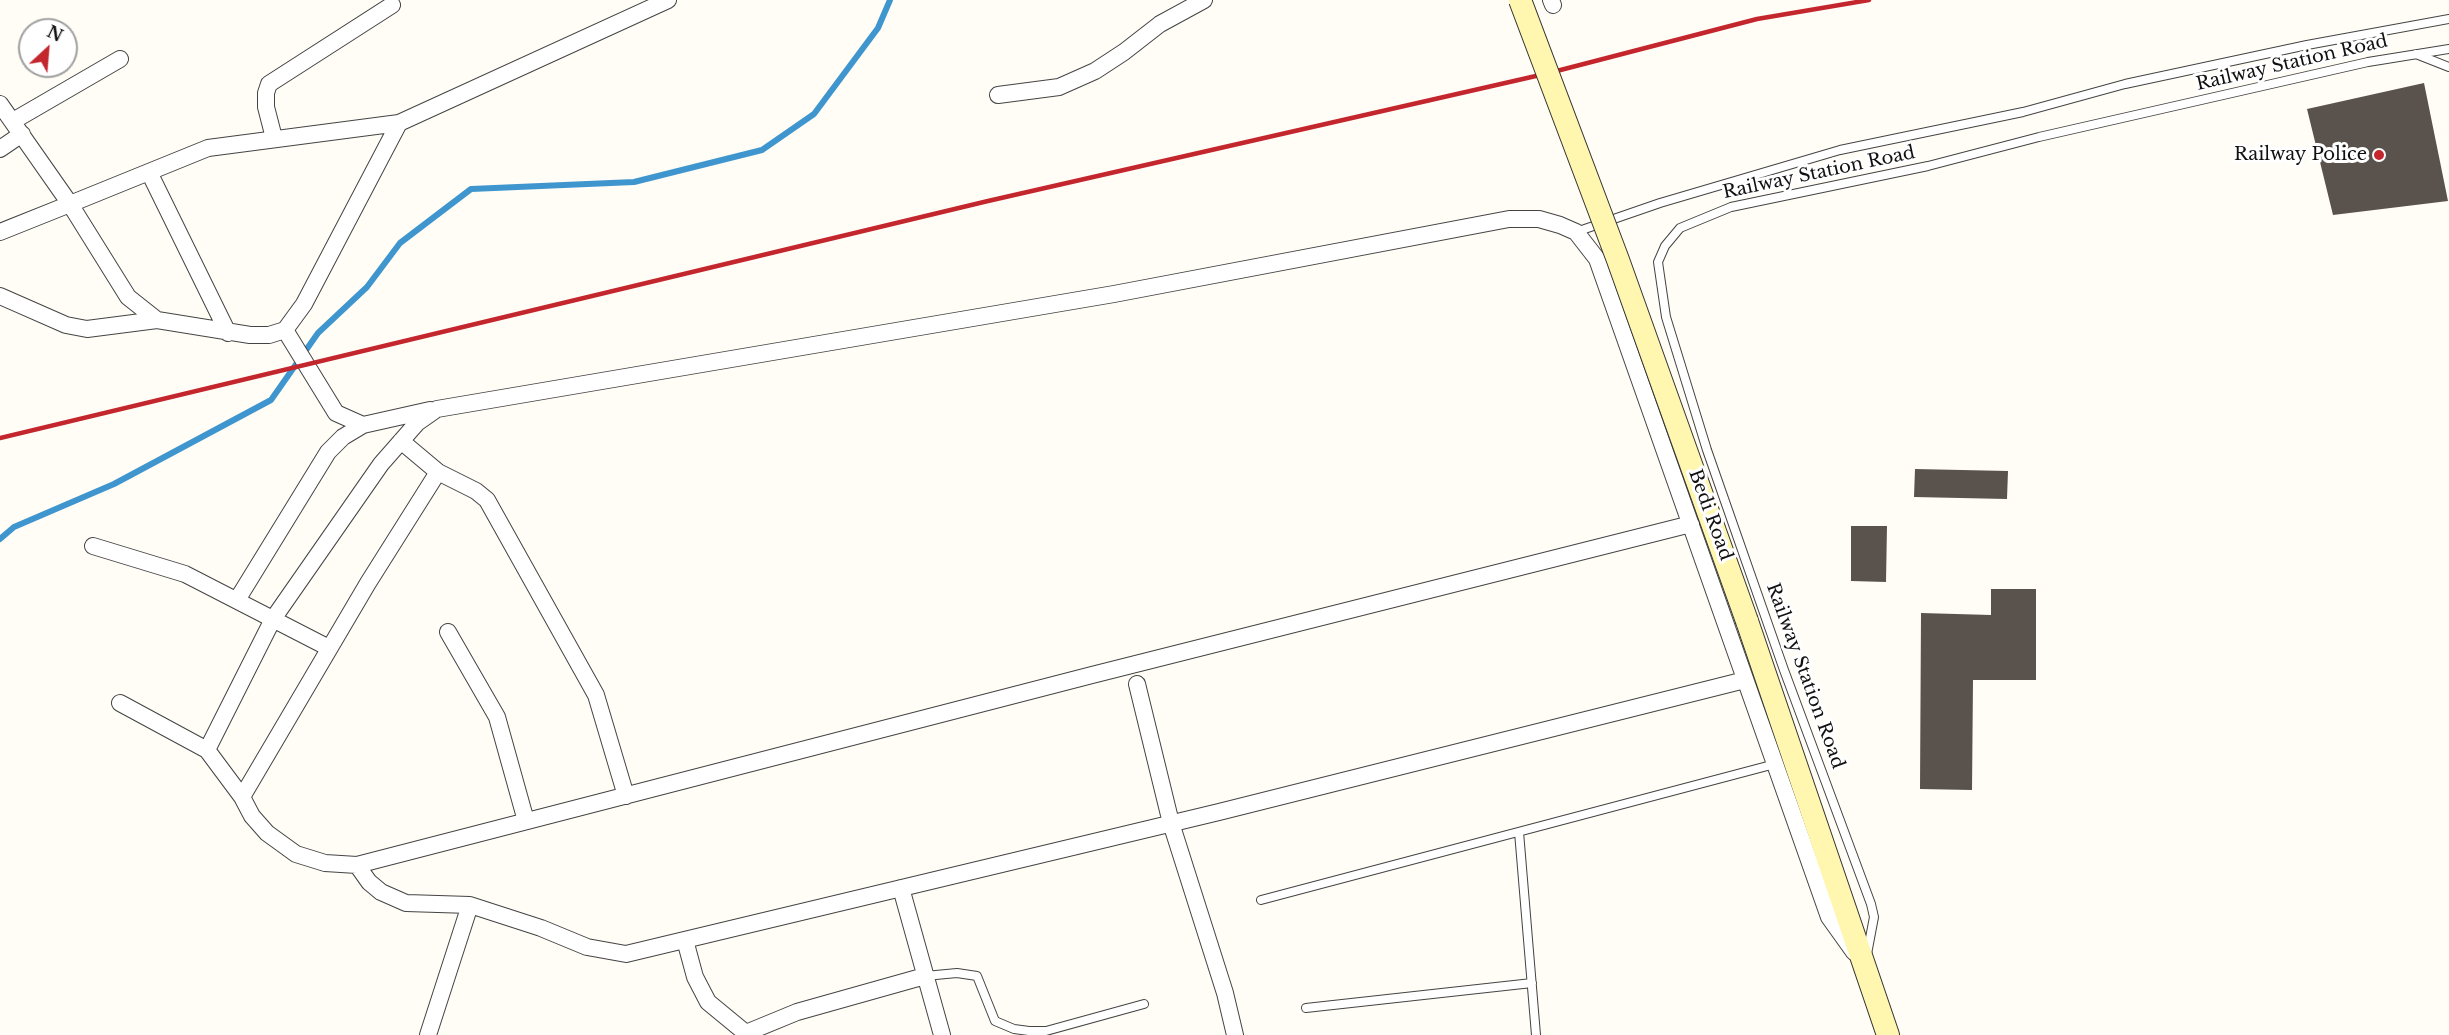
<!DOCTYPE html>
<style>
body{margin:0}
#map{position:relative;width:2449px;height:1035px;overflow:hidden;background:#fffdf5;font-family:"Libre Baskerville",serif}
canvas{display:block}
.north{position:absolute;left:18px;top:18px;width:60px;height:60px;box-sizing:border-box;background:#fff;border:2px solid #a0a0a0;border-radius:50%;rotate:26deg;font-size:16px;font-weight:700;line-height:24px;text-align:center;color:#111}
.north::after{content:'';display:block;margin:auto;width:21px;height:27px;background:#c4262e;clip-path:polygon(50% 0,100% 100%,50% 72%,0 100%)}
</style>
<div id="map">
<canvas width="2449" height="1035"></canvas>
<div class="north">N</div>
</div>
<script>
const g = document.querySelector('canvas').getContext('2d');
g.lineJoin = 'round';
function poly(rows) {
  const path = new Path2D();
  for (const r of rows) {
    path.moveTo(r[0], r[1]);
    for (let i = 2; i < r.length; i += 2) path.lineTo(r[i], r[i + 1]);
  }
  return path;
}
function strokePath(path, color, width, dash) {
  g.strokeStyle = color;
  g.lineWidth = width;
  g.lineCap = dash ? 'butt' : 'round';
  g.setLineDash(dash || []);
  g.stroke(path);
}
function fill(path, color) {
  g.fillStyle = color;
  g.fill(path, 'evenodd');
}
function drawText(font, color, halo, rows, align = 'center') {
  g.font = font + ' "Libre Baskerville",serif';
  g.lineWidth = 6;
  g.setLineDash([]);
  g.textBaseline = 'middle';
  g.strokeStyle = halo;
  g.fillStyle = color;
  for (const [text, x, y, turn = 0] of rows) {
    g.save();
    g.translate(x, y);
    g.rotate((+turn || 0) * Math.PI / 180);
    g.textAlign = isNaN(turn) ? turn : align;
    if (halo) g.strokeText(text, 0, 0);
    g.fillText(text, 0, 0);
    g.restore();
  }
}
const stream = poly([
 [0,539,14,527,114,484,271,400,318,333,367,287,400,243,471,189,634,182,762,150,814,114,878,28,890,0]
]);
const building = poly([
 [2424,83,2448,201,2333,215,2307,109],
 [1915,469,2008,471,2007,499,1914,497],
 [1851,526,1887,526,1886,582,1851,581],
 [1991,589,2036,589,2036,680,1973,680,1972,790,1920,789,1921,613,1991,615]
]);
const service = poly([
 [2416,54,2449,67],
 [1576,232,1660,203,1840,150,2023,112,2125,84,2307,45,2449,19],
 [1519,832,1536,1035],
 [1261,900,1775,764],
 [1867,954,1874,917,1871,904,1784,670,1707,450,1666,317,1658,262,1665,246,1680,228,1731,207,1928,166,2039,137,2368,62,2449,49],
 [925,976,957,973,977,976,995,1021,1014,1029,1029,1031,1046,1031,1144,1004],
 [1306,1008,1532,983]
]);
const minor = poly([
 [1551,0,1553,5],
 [998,95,1059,87,1095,71,1124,52,1160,24,1204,0],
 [0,104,70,204,208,148,399,123,668,0],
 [13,121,120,59],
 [274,138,266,107,266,93,269,84,392,5],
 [0,149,22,134],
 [149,172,228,333],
 [0,232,70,204,128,297,157,320],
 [0,296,66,325,87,329,157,320,250,335,269,335,285,330,304,304,399,123],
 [285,330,336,413,363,425],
 [401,441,438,472,476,491,487,500,596,695,626,796],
 [93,546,185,574,329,648],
 [237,600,328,452,343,437,363,425,430,410],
 [448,632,497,717,526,821],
 [1137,684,1171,823,1225,993,1235,1035],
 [120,703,207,750,242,797,252,816,267,833,296,854,325,863,357,865,1092,675,1691,524],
 [207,750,273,619,381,464,417,423,437,409,1114,294,1509,219,1539,219,1560,225,1576,232,1597,259,1829,917,1854,952],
 [242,797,368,583,438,472],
 [357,865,369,882,381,892,406,903,470,905,541,928,587,947,626,954,1219,812,1745,680],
 [901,888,942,1035],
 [685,940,695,977,708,1002,748,1035],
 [746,1033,797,1012,925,976],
 [428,1035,470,905]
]);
const secondary = poly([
 [1747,621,1888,1035]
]);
const rail = poly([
 [0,438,988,201,1549,73,1757,19,1869,0]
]);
const secondaryBridge = poly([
 [1520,0,1618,260,1747,621]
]);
const markers = [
 [2379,155,6,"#c4262e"]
];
const streetNames = [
 ["Railway Station Road",2292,63,-13],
 ["Railway Station Road",1819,173,-12],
 ["Bedi Road",1710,515,70],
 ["Railway Station Road",1805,676,70]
];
const poiNames = [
 ["Railway Police",2367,155]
];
strokePath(stream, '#3f96cf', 6);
fill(building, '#5a524d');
strokePath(service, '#444', 10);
strokePath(minor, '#444', 18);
strokePath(secondary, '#333', 24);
strokePath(service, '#fff', 8);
strokePath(minor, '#fff', 16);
strokePath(secondary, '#fff6b0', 22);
strokePath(rail, '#c4262e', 4.5);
strokePath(secondaryBridge, '#333', 24, []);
strokePath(secondaryBridge, '#fff6b0', 22);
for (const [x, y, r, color] of markers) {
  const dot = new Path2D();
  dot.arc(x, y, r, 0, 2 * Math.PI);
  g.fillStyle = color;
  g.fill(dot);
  strokePath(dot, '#fff', 2);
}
drawText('18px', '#111', '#fff', streetNames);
drawText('18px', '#111', '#fff', poiNames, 'right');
</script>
